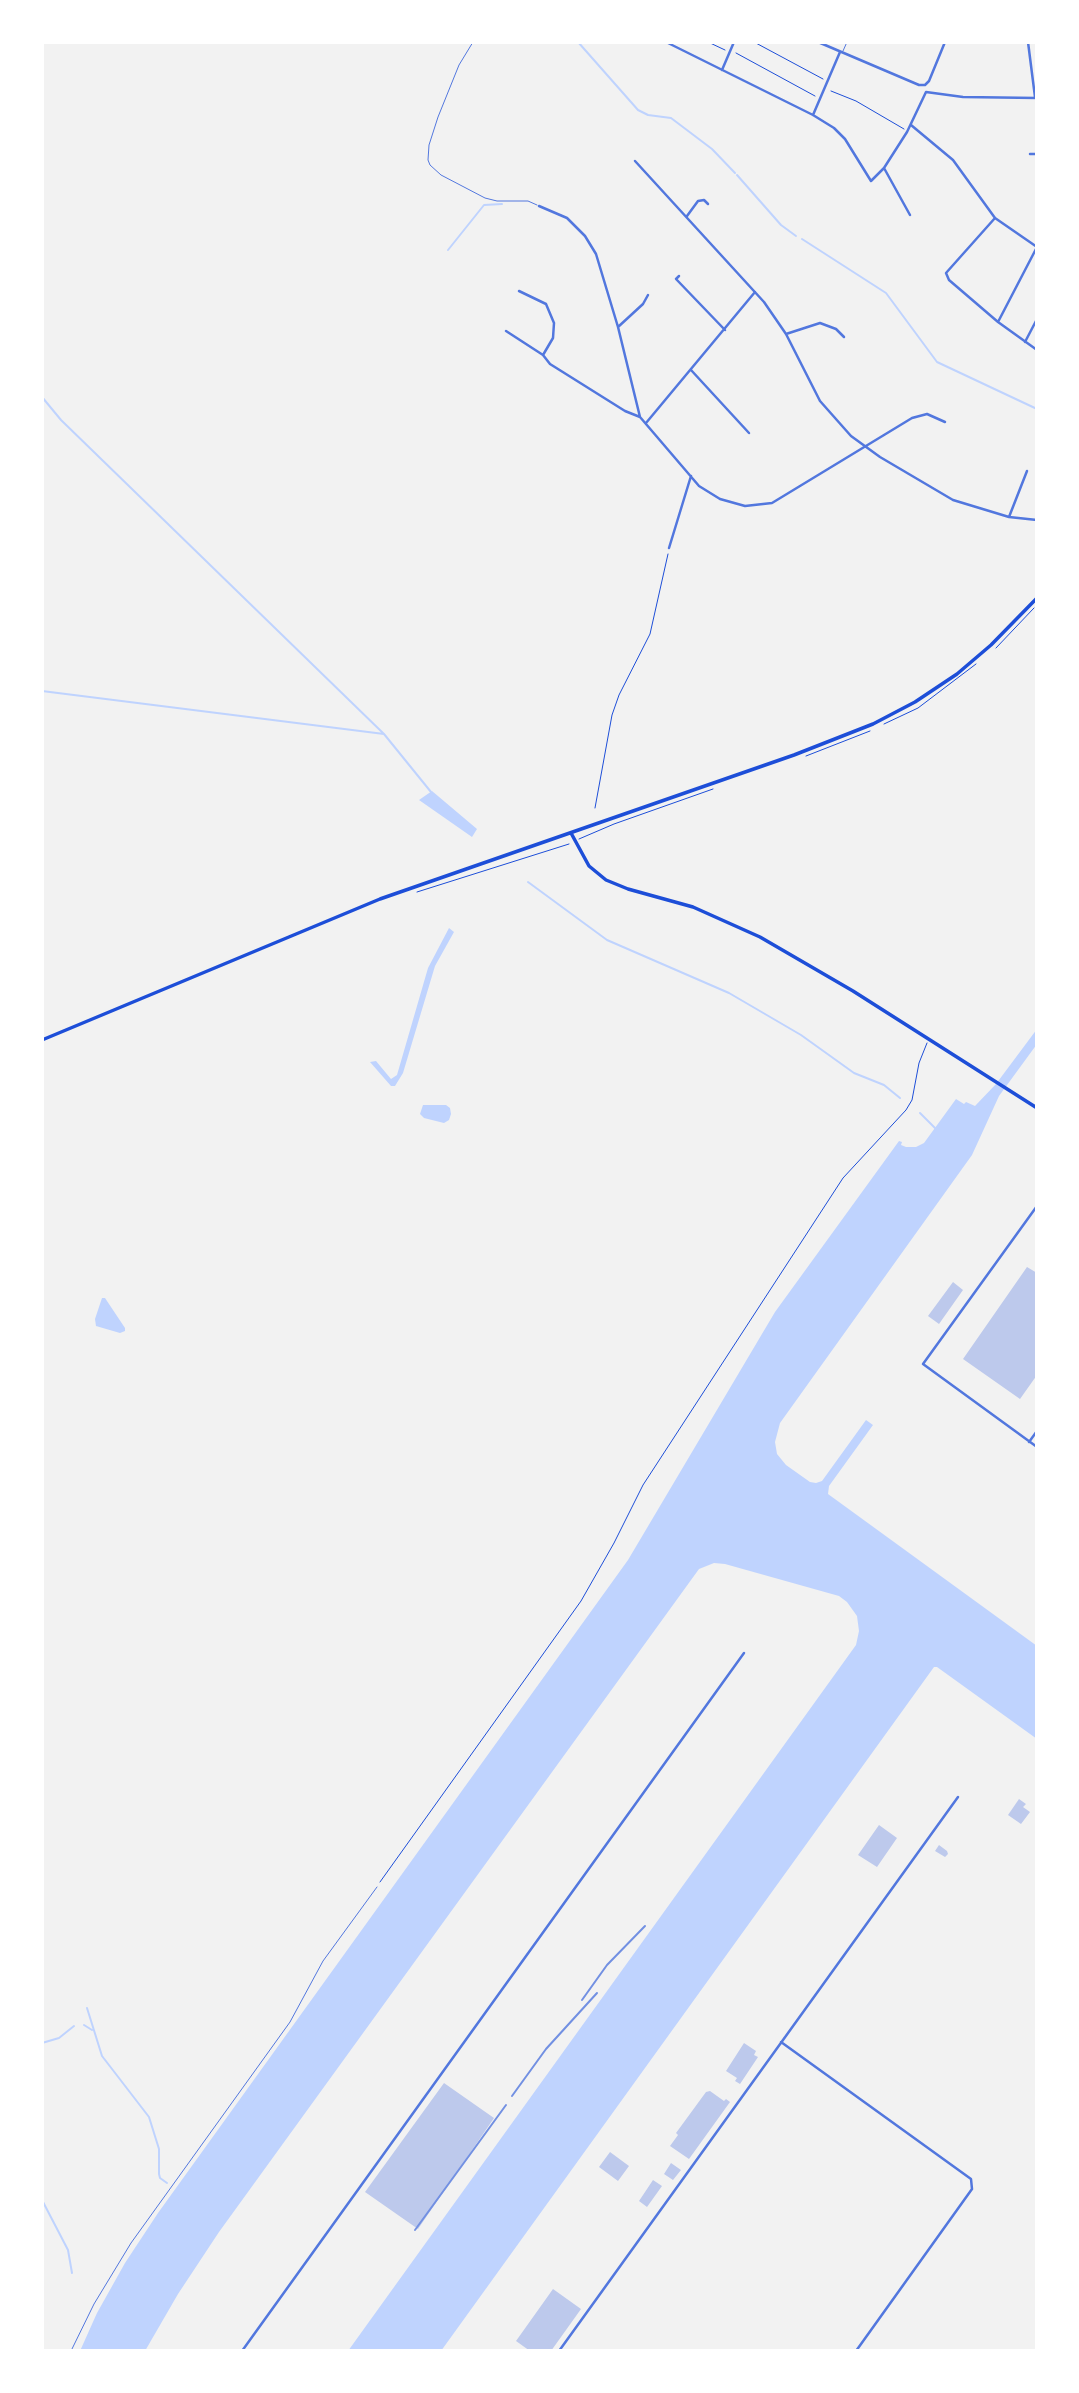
<!DOCTYPE html>
<style>
body{margin:0}
#map{position:relative;width:1079px;height:2393px;overflow:hidden;background:#f2f2f2;font-family:"Roboto Condensed",sans-serif}
canvas{display:block}
.frame{position:absolute;inset:0;border:44px solid #fff;pointer-events:none}
</style>
<div id="map">
<canvas width="1079" height="2393"></canvas>
<div class="frame"></div>
</div>
<script>
const g = document.querySelector('canvas').getContext('2d');
g.lineJoin = 'round';
function fill(path, color) {
  g.fillStyle = color;
  g.fill(path, 'evenodd');
}
function poly(rows) {
  const path = new Path2D();
  for (const r of rows) {
    path.moveTo(r[0], r[1]);
    for (let i = 2; i < r.length; i += 2) path.lineTo(r[i], r[i + 1]);
  }
  return path;
}
function strokePath(path, color, width, dash) {
  g.strokeStyle = color;
  g.lineWidth = width;
  g.lineCap = dash ? 'butt' : 'round';
  g.setLineDash(dash || []);
  g.stroke(path);
}
const water = poly([
 [432,791,477,829,472,837,419,800],
 [449,928,454,932,435,966,403,1073,395,1086,391,1086,370,1062,376,1061,391,1079,397,1075,428,968],
 [1037,1029,1037,1044,999,1096,972,1155,780,1423,775,1442,777,1454,786,1465,810,1482,816,1483,822,1481,866,1420,873,1425,829,1486,828,1494,1037,1646,1037,1739,937,1667,934,1667,441,2351,348,2351,856,1645,859,1631,857,1616,847,1602,839,1596,725,1564,714,1563,699,1569,219,2232,178,2294,145,2351,80,2351,97,2313,125,2263,158,2213,628,1560,775,1312,899,1141,902,1142,901,1145,906,1147,916,1147,924,1143,956,1099,964,1104,966,1102,975,1106,996,1084],
 [423,1105,446,1105,450,1108,451,1114,449,1120,444,1123,424,1118,420,1114],
 [102,1298,105,1298,125,1328,125,1331,120,1333,96,1326,95,1319]
]);
const stream = poly([
 [578,42,638,110,648,115,671,118,712,149,735,173],
 [737,175,781,225,796,236],
 [802,239,886,293,937,362,1037,409],
 [448,250,484,205,502,204],
 [42,397,61,420,384,734],
 [42,691,384,734,431,792],
 [528,882,607,940,729,993,801,1035,854,1073,884,1085,900,1098],
 [920,1113,935,1128],
 [87,2008,102,2056,149,2117,159,2149,159,2174,160,2178,167,2183],
 [84,2025,92,2030],
 [42,2043,59,2038,74,2026],
 [42,2200,68,2250,72,2273]
]);
const building = poly([
 [1027,1267,1037,1273,1037,1375,1020,1399,963,1359],
 [953,1282,963,1290,939,1324,928,1316],
 [1019,1799,1026,1804,1023,1807,1030,1812,1021,1824,1008,1815],
 [879,1825,897,1838,877,1867,858,1855],
 [939,1845,947,1851,948,1854,945,1857,935,1851],
 [744,2043,756,2051,754,2055,758,2057,740,2084,735,2081,737,2078,726,2071],
 [444,2083,494,2118,418,2229,365,2192],
 [710,2091,724,2101,726,2099,730,2102,689,2159,670,2146,678,2135,676,2133,706,2092],
 [610,2152,629,2166,618,2181,599,2167],
 [671,2163,681,2170,673,2180,664,2174],
 [653,2180,662,2186,647,2207,639,2201],
 [553,2289,581,2309,551,2351,530,2351,516,2341]
]);
const path = poly([
 [708,42,725,50],
 [754,42,823,79],
 [736,53,815,96],
 [831,91,856,101,904,129],
 [996,648,1034,608],
 [884,724,918,708,976,664],
 [806,756,870,731],
 [595,808,612,715,619,695,650,634,668,554],
 [579,839,614,824,713,789],
 [417,892,569,844],
 [380,1882,581,1601,614,1543,643,1485,843,1178,906,1110,912,1100,919,1063,927,1043]
]);
const service = poly([
 [473,42,459,65,438,117,429,145,428,160,430,165,441,175,485,198,497,201,528,201,537,205],
 [843,51,847,42],
 [71,2351,94,2304,131,2243,290,2022,323,1961,377,1887]
]);
const minor = poly([
 [666,42,813,115,834,128,845,139,871,181,884,168,907,132,926,92,963,97,1037,98],
 [818,42,919,85,925,85,929,81,945,42],
 [1028,42,1035,97],
 [722,70,734,42],
 [813,115,840,52],
 [911,125,953,160,995,218,1037,247],
 [1030,154,1037,154],
 [635,161,764,302,786,334,820,401,851,436,880,457,953,500,1009,517,1037,520],
 [884,168,910,215],
 [539,206,567,218,585,236,596,254,618,327,640,417,699,486,720,499,745,506,772,503,912,418,927,414,945,422],
 [687,216,698,201,704,200,708,204],
 [995,218,946,273,949,280,998,322,1037,350],
 [679,276,676,279,725,330],
 [519,291,546,304,554,323,553,338,543,355],
 [998,322,1037,247],
 [618,327,643,304,648,295],
 [506,331,543,355,550,364,625,411,640,417],
 [786,334,820,323,836,329,844,337],
 [1025,342,1037,319],
 [691,370,749,433],
 [646,423,755,292],
 [1009,517,1027,471],
 [669,548,691,476],
 [1037,1206,923,1364,1037,1447],
 [1029,1442,1037,1431],
 [781,2042,971,2179,972,2189,856,2351],
 [242,2351,744,1653],
 [559,2351,958,1797]
]);
const secondary = poly([
 [571,833,589,866,606,880,628,889,693,907,760,937,853,991,1037,1108],
 [42,1040,380,899,794,755,873,724,915,702,957,674,991,645,1037,598]
]);
const rail = poly([
 [582,2000,607,1965,645,1926],
 [512,2096,546,2049,597,1993],
 [415,2230,506,2105]
]);
fill(water, '#bfd3fe');
strokePath(stream, '#bfd3fe', 2);
fill(building, '#bdc9ec');
strokePath(path, '#1d4ed8', 1);
strokePath(service, '#5277de', 1);
strokePath(minor, '#5277de', 2.5);
strokePath(secondary, '#1d4ed8', 3.5);
strokePath(rail, '#7290e2', 2);
</script>
